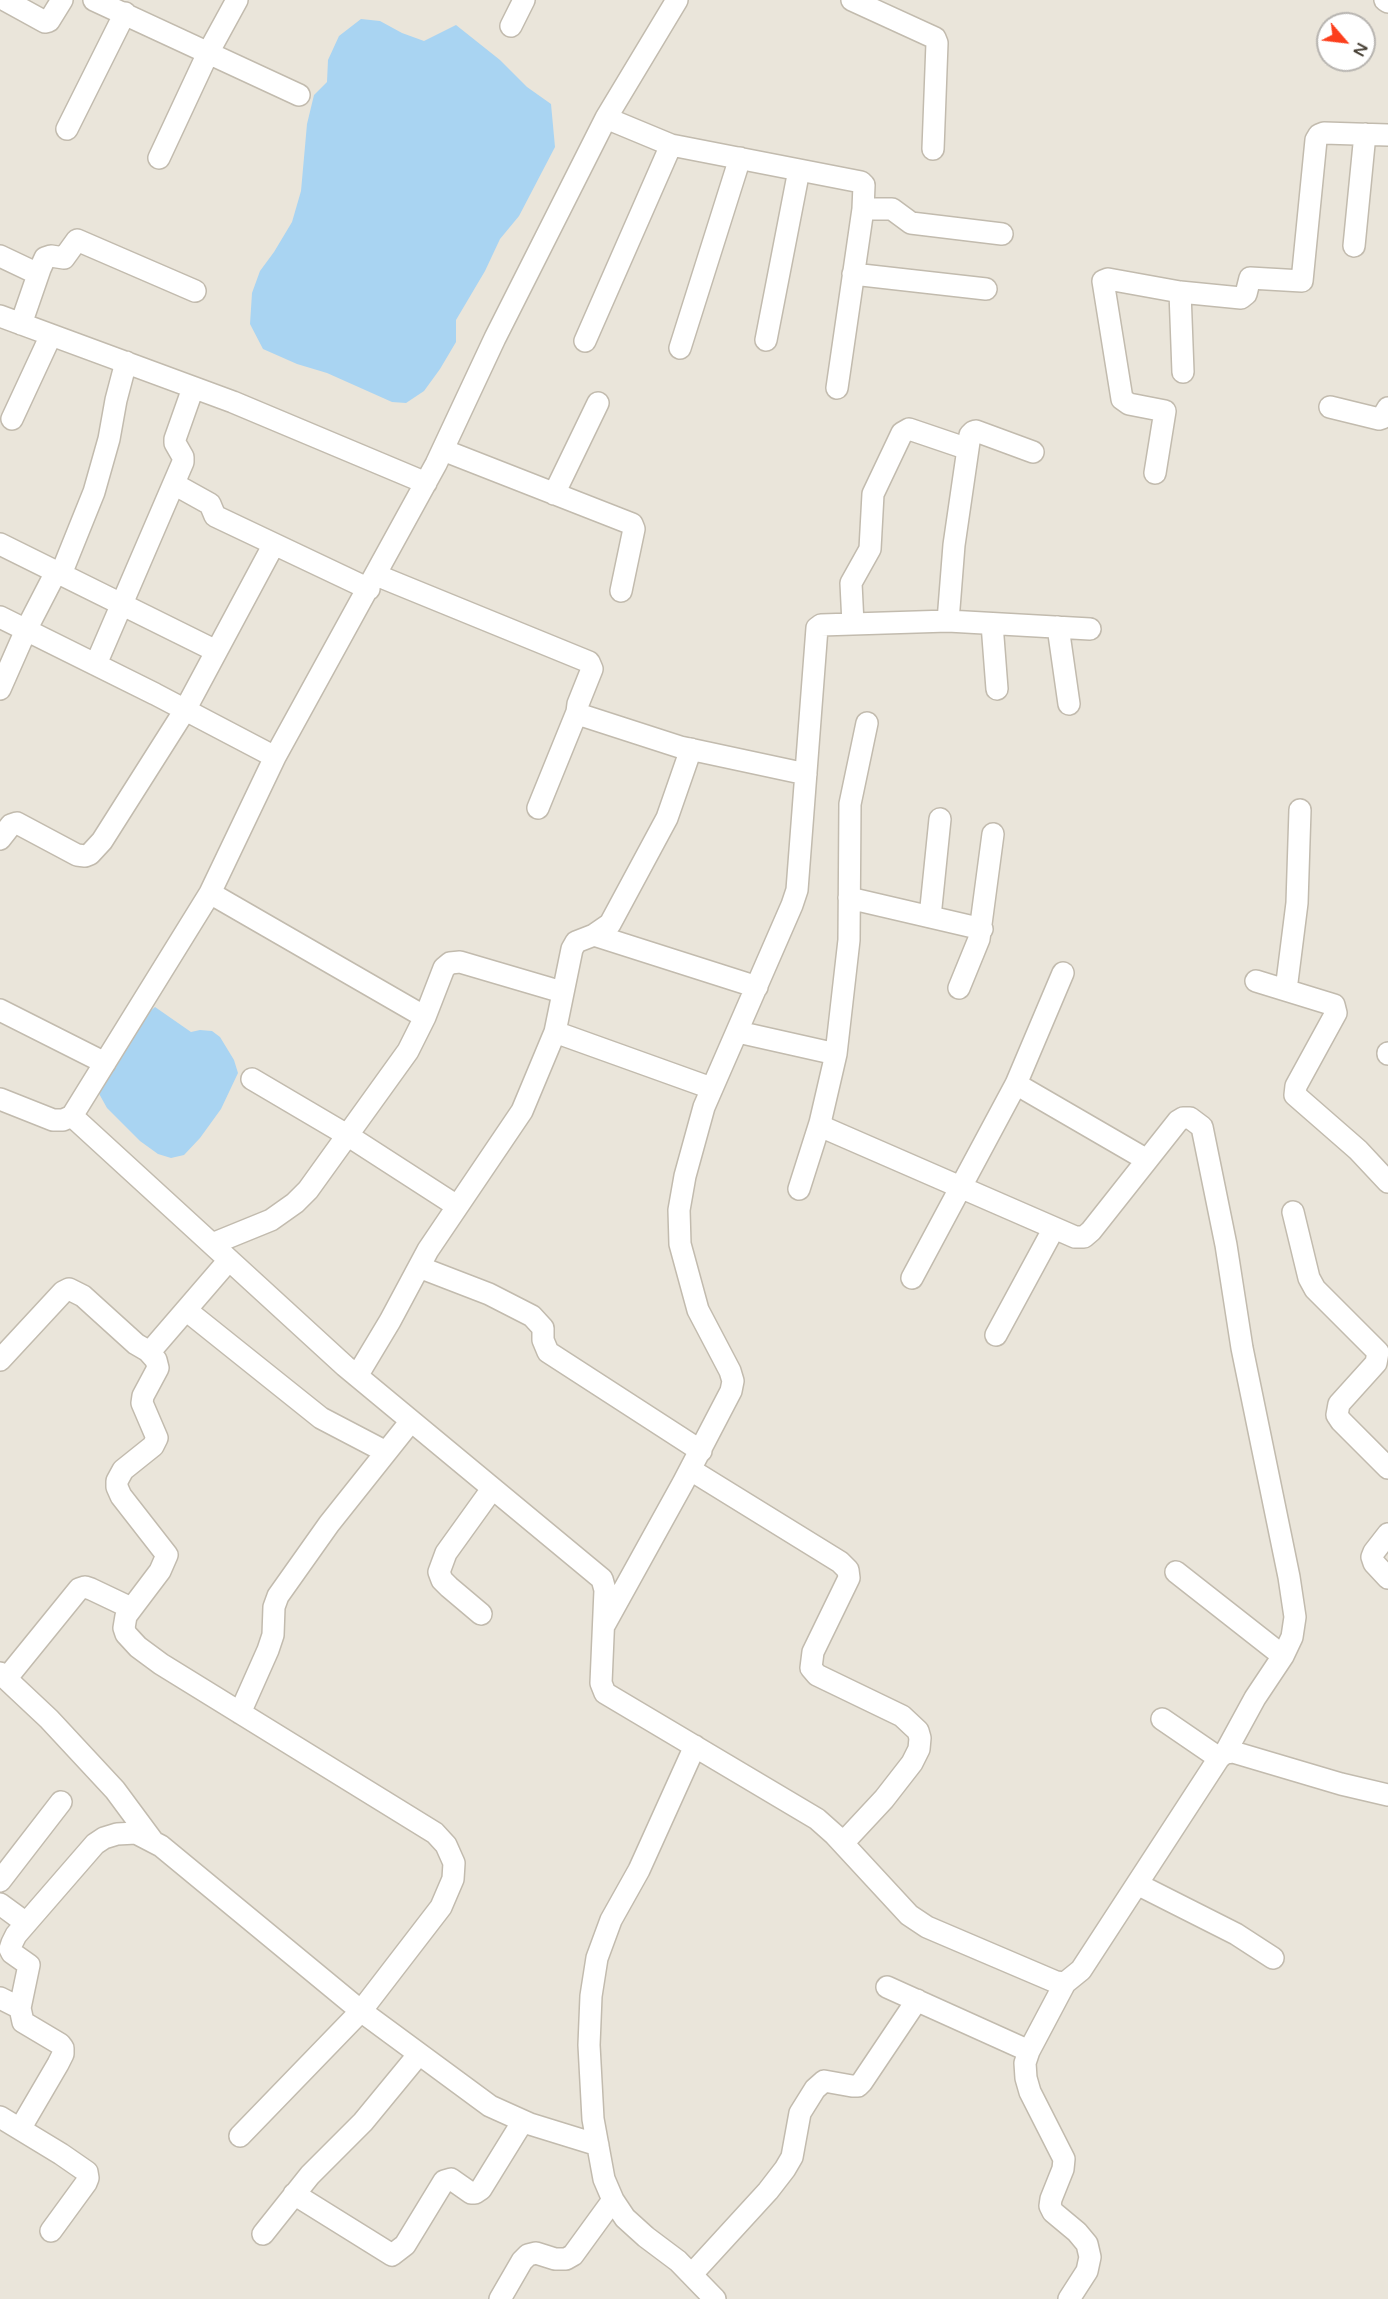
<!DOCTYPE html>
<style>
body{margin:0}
#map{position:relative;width:1388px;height:2299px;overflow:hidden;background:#f6f3ec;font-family:"Varela Round",sans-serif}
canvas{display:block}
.north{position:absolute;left:1316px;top:12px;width:60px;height:60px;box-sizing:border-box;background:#fff;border:2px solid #b7b4b0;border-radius:50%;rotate:118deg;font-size:16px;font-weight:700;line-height:24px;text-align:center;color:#4b4439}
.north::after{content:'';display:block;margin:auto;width:21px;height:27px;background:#fc3f1d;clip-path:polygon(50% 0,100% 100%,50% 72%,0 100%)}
</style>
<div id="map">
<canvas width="1388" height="2299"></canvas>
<div class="north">N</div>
</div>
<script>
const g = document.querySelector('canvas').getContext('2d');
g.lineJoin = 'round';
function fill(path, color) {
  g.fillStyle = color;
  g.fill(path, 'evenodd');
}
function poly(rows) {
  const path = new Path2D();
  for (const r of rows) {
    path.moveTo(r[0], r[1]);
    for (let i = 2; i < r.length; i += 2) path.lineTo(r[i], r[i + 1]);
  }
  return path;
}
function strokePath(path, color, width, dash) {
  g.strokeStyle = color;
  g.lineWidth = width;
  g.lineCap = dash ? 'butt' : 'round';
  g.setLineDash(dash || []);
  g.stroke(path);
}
const residential = poly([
 [0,0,1388,0,1388,2299,0,2299],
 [1328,24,1364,24,1364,60,1328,60]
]);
const water = poly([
 [361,19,380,21,402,33,424,41,456,25,500,60,527,87,551,104,555,147,519,216,500,239,485,271,456,320,456,342,440,369,424,391,406,403,392,402,327,373,297,364,263,349,250,324,252,293,260,271,274,252,292,222,301,191,307,124,314,95,327,82,328,60,339,36],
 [155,1007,191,1032,200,1030,212,1031,220,1037,234,1060,238,1073,221,1109,200,1138,184,1155,171,1158,158,1154,140,1141,107,1108,97,1090,146,1015]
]);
const minor = poly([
 [5,0,45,22,49,21,62,0],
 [94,0,299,95],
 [852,0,935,38,937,43,933,149],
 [1385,0,1388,2],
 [511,26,524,0],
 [606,118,671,145,861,182,864,185,863,209,837,388],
 [67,129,125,13],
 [159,158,208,53,237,0],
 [863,209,892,209,911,223,1002,234],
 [1354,246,1365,134],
 [0,256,38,274],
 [853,274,986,289],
 [1180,292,1183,372],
 [0,316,233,402,426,483],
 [21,324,40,269,45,258,51,256,64,258,77,240,195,291],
 [766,340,799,170],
 [585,341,671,145],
 [680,348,740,158],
 [1330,407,1379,419,1382,418,1388,408],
 [12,419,51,335],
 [443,450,632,524,634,529,621,591],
 [1155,473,1165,411,1129,404,1122,399,1103,281,1108,279,1180,292,1241,298,1246,294,1250,278,1302,281,1316,140,1319,135,1324,133,1388,135],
 [174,484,210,504,215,516,369,589],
 [554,494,598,403],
 [0,544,216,651],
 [61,574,94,492,109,439,116,400,126,362],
 [376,575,589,662,592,669,578,704,577,712,581,715,680,747,806,774],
 [0,617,155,694,275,757],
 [948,621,954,545,970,435,973,432,976,431,1033,452],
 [853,624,851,583,870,549,873,494,902,433,909,429,968,449],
 [992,624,997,689],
 [1058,627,1069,704],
 [96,664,183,462,183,457,175,443,175,439,193,388],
 [0,689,26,630,56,572],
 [867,723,850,804,849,940,836,1054,820,1123,827,1129,1075,1237,1084,1237,1091,1231,1178,1121,1183,1118,1190,1118,1202,1127,1226,1245,1242,1348,1289,1577,1295,1617,1292,1637,1283,1656,1255,1698,1225,1753],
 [538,808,577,712],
 [0,839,11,825,17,823,77,855,85,856,90,854,102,841,185,710,274,544],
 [210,893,425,1017],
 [849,898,982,929],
 [930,917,940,819],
 [594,935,757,987],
 [1256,981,1334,1005,1336,1013,1296,1086,1295,1095,1358,1150,1388,1182],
 [959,988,979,939,993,834],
 [1286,990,1297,903,1300,810],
 [0,1010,105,1063],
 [555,1032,711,1088],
 [738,1032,836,1054],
 [1388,1054,1388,1053],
 [252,1079,347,1135,457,1206],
 [1016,1084,1147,1160],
 [0,1099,53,1120,63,1120,72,1116,210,893,275,757,436,464,495,338,606,118,677,0],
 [72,1116,345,1366,602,1579,605,1590,601,1683,605,1693,817,1819,835,1835,909,1915,927,1927,1056,1982,1065,1983,1081,1970,1219,1758,1225,1753,1233,1752,1341,1784,1388,1795],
 [799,1189,820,1123],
 [1293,1212,1309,1278,1315,1289,1378,1352,1376,1363,1339,1404,1337,1415,1341,1421,1388,1468],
 [212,1244,271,1220,295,1203,308,1190,408,1051,425,1017,444,968,450,963,460,962,562,992],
 [419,1267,489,1294,532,1316,543,1328,543,1340,548,1352,701,1451],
 [912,1278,1016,1084,1063,973],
 [186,1310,321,1418,386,1452],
 [996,1335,1054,1228],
 [148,1351,156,1360,158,1368,143,1396,142,1403,157,1438,153,1446,123,1470,117,1481,117,1487,121,1496,167,1555,160,1571,126,1616,124,1628,126,1634,138,1647,161,1664,435,1833,446,1845,454,1863,453,1879,441,1907,361,2011,240,2136],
 [0,1360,63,1292,69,1289,83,1296,136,1344,148,1351,154,1347,229,1260],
 [357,1376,390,1321,428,1250,522,1111,555,1032,572,949,576,942,594,935,610,924,667,818,691,749],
 [691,1470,840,1562,848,1570,849,1578,813,1652,811,1668,817,1675,902,1716,918,1731,920,1738,919,1749,912,1763,884,1799,843,1843],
 [1388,1534,1374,1552,1372,1557,1374,1563,1388,1578],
 [1176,1572,1283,1656],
 [481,1614,449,1587,442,1580,439,1572,446,1553,492,1489],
 [605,1624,683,1483,731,1391,733,1381,730,1371,698,1310,680,1244,679,1210,685,1176,704,1107,792,905,797,890,817,628,821,625,948,621,1090,629],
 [0,1673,49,1719,115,1790,152,1840],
 [6,1679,79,1589,85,1587,91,1589,131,1608],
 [240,1713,268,1650,273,1635,274,1607,278,1596,329,1524,411,1421],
 [1162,1719,1219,1758],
 [695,1746,639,1870,611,1920,597,1958,591,1996,589,2045,593,2119,604,2179,613,2200,625,2218,646,2237,678,2261,715,2299],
 [0,1881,61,1802],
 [1137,1884,1236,1934,1273,1958],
 [0,1904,26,1923],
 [1065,1983,1029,2051,1025,2063,1026,2078,1030,2092,1064,2159,1063,2169,1051,2199,1050,2206,1053,2212,1077,2232,1087,2244,1090,2257,1087,2271,1069,2299],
 [887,1987,1029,2051],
 [0,1998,20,2008],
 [0,2117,61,2154,87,2172,88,2178,86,2183,51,2231],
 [20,2129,58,2064,63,2054,63,2048,60,2044,23,2022,20,2008,29,1965,12,1953,10,1949,12,1943,16,1935,95,1844,104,1838,117,1834,136,1833,161,1846,361,2011,490,2106,530,2124,598,2145],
 [294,2194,392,2255,405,2245,444,2181,451,2179,471,2193,475,2193,481,2189,523,2121],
 [263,2234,310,2175,363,2122,419,2054],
 [692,2274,768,2191,785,2169,792,2157,800,2113,815,2089,824,2081,852,2086,858,2086,862,2082,917,2000],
 [500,2299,522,2261,528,2255,536,2253,555,2259,566,2259,573,2255,613,2200]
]);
fill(residential, '#eae5da');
fill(water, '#a9d4f2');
strokePath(minor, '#c2bbae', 24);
strokePath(minor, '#fff', 21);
</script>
